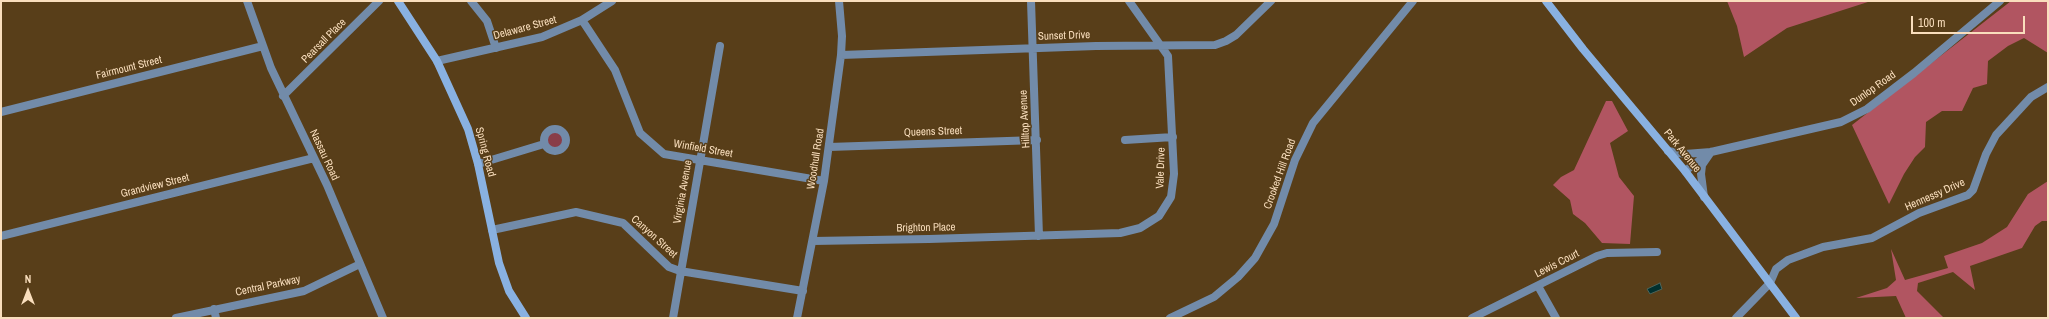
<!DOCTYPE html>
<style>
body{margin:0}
#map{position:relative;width:2049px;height:319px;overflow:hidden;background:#583e19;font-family:"Archivo Narrow",sans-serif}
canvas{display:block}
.frame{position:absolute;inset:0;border:2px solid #f9debd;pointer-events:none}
.north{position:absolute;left:8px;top:271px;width:40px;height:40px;-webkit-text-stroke:3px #583e19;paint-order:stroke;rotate:0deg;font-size:11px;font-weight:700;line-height:16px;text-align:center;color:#f9debd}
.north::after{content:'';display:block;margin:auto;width:14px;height:18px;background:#f9debd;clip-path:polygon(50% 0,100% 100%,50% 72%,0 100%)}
.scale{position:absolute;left:1911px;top:16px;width:114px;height:18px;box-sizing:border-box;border:2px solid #f9debd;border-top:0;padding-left:5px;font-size:12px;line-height:14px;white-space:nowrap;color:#f9debd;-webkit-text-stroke:3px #583e19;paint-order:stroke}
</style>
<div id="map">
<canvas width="2049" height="319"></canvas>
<div class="frame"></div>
<div class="north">N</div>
<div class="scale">100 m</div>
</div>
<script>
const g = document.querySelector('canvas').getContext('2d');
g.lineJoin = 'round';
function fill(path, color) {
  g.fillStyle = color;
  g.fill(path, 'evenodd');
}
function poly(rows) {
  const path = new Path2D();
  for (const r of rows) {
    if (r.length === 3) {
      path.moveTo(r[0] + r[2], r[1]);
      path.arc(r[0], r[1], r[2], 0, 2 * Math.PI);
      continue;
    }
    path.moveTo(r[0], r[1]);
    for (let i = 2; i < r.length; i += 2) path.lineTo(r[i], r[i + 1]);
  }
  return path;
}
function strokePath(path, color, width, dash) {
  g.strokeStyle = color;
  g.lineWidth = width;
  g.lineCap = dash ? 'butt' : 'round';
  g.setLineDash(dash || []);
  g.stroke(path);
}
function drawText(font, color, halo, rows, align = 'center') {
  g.font = font + ' "Archivo Narrow",sans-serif';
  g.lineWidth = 3;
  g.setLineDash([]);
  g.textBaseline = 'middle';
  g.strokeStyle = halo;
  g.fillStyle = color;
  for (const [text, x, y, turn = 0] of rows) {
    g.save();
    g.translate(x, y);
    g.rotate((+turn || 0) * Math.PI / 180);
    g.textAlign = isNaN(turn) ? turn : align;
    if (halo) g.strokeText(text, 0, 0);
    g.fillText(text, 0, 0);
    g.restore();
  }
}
const green = poly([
 [555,140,9]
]);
const forest = poly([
 [1727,1,1871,1,1787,28,1744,57,1737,26],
 [2011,1,2048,1,2048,53,2024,38,2008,46,1988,61,1987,84,1973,88,1962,111,1942,111,1926,122,1925,147,1915,157,1904,174,1889,204,1852,125],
 [1606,101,1612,101,1628,131,1610,143,1619,177,1634,196,1630,244,1602,243,1585,223,1573,214,1570,200,1553,185,1561,177,1574,170],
 [2048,181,2048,221,2042,221,2035,226,2022,248,1970,266,1975,290,1953,272,1918,283,1917,291,1944,318,1906,318,1896,296,1856,298,1887,288,1896,280,1891,249,1905,280,1948,268,1944,256,1982,243,2007,227,2028,194]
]);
const water = poly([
 [1660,283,1662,289,1650,294,1647,289,1660,283]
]);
const street = poly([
 [247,1,271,68,327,185,383,318],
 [471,1,487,21,496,48],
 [1031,1,1039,236],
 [582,20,615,70,640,133,664,154,824,181],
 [841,55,1096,46,1215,45,1226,41,1236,35,1271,1],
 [437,61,542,37,582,20,612,1],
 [283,96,379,1],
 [1,112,263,46],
 [555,140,11],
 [1125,140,1173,137],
 [829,147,1037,140],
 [1668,151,1685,154,1711,152,1841,122,1867,109,1914,73,2000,1],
 [478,164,544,144],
 [1685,171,1707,155],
 [1704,197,1701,174,1702,165,1711,152],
 [492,230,576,212,623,223,669,267,680,271,803,291],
 [1,236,314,158],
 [813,241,929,239,1120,233,1140,228,1159,216,1171,197,1174,174,1168,56,1129,1],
 [1538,286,1556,318],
 [214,309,216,318],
 [176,318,304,291,360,264],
 [673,318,720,46],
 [797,318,824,181,841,55,842,36,839,1],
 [1170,318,1214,297,1238,277,1255,258,1274,224,1295,160,1313,123,1413,1],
 [1472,318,1597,256,1607,253,1657,252],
 [1736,318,1770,283,1776,269,1788,260,1823,247,1872,238,1919,213,1968,195,1973,190,1986,154,1996,135,2031,97,2048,87]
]);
const secondary = poly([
 [398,1,437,61,468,129,478,164,499,263,509,291,526,318],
 [1546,1,1583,49,1685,171,1796,318]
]);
const streetNames = [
 ["Delaware Street",525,28,-15],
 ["Sunset Drive",1064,36,-2],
 ["Pearsall Place",324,41,-45],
 ["Fairmount Street",129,68,-14],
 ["Dunlop Road",1873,89,-35],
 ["Hilltop Avenue",1025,119,-93],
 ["Queens Street",933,132,-2],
 ["Winfield Street",703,149,10],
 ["Park Avenue",1682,151,51],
 ["Spring Road",485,152,75],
 ["Nassau Road",324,155,65],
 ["Woodhull Road",816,159,-81],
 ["Vale Drive",1161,168,-88],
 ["Crooked Hill Road",1280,174,-70],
 ["Grandview Street",155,186,-14],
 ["Virginia Avenue",683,192,-80],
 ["Hennessy Drive",1935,195,-24],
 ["Brighton Place",926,228,-1],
 ["Canyon Street",654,237,42],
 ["Lewis Court",1557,264,-27],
 ["Central Parkway",268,286,-12]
];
fill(green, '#893d48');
fill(forest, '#b15561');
fill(water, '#00302f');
strokePath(water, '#4b645a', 1);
strokePath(street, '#728ba9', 8);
strokePath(secondary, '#89b1e1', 8);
drawText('11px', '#f9debd', '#583e19', streetNames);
</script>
